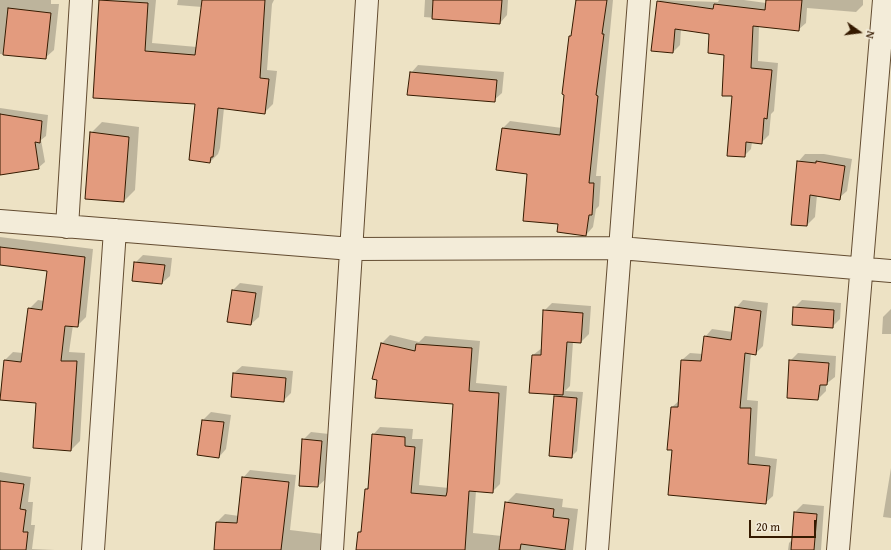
<!DOCTYPE html>
<style>
body{margin:0}
#map{position:relative;width:891px;height:550px;overflow:hidden;background:#ede2c4;font-family:"Gentium Book Plus",serif}
canvas{display:block}
.north{position:absolute;left:839px;top:12px;width:40px;height:40px;-webkit-text-stroke:3px #f3ecd9;paint-order:stroke;rotate:104deg;font-size:11px;font-weight:700;line-height:16px;text-align:center;color:#351a00}
.north::after{content:'';display:block;margin:auto;width:14px;height:18px;background:#351a00;clip-path:polygon(50% 0,100% 100%,50% 72%,0 100%)}
.scale{position:absolute;left:749px;top:520px;width:67px;height:18px;box-sizing:border-box;border:2px solid #351a00;border-top:0;padding-left:5px;font-size:12px;line-height:14px;white-space:nowrap;color:#351a00;-webkit-text-stroke:3px #f3ecd9;paint-order:stroke}
</style>
<div id="map">
<canvas width="891" height="550"></canvas>
<div class="north">N</div>
<div class="scale">20 m</div>
</div>
<script>
const g = document.querySelector('canvas').getContext('2d');
g.lineJoin = 'round';
function fill(path, color) {
  g.fillStyle = color;
  g.fill(path, 'evenodd');
}
function poly(rows) {
  const path = new Path2D();
  for (const r of rows) {
    path.moveTo(r[0], r[1]);
    for (let i = 2; i < r.length; i += 2) path.lineTo(r[i], r[i + 1]);
  }
  return path;
}
function strokePath(path, color, width, dash) {
  g.strokeStyle = color;
  g.lineWidth = width;
  g.lineCap = dash ? 'butt' : 'round';
  g.setLineDash(dash || []);
  g.stroke(path);
}
const shadow = poly([
 [0,0,51,0,51,4,59,4,54,50,45,58,0,54],
 [100,0,156,0,152,43,197,47,202,7,177,5,178,0,274,0,272,4,267,70,277,71,273,104,265,112,224,108,220,148,218,154,210,162,196,103,94,97],
 [425,0,508,0,507,15,500,23,424,17],
 [577,0,613,0,596,176,601,176,599,206,596,209,593,227,586,235,559,224,528,173,497,169,503,128,510,121,562,128,570,37,572,35],
 [660,0,718,2,719,0,744,0,766,3,767,0,863,0,863,5,856,12,807,8,806,23,798,30,759,26,758,61,778,63,774,111,771,114,769,135,761,143,752,142,751,149,744,156,725,54,710,33,681,29,680,45,673,52,658,2],
 [418,65,504,72,502,93,494,100,411,73],
 [0,108,48,115,46,136,41,140,45,162,38,168,0,174],
 [102,122,139,127,135,190,124,201,86,198,91,133],
 [805,154,824,154,852,159,847,191,839,198,817,195,815,217,807,225,798,162],
 [0,237,93,249,86,317,77,326,73,325,69,352,85,353,80,441,71,450,34,447,38,402,5,360,13,352,23,353,29,309,38,300,44,301,48,270,0,264],
 [143,255,172,258,170,276,162,283,135,263],
 [240,283,263,286,259,317,251,324,232,291],
 [743,300,768,303,763,346,755,354,751,353,747,400,758,401,755,456,777,459,773,496,765,503,673,449,672,407,680,400,682,360,690,353,703,354,705,337,712,329,733,332,736,308],
 [802,300,841,303,840,319,832,327,794,308],
 [552,303,591,306,589,334,581,342,573,342,570,386,565,391,583,392,577,451,571,457,555,396,557,394,533,355,542,348,544,311],
 [891,309,891,334,882,334,883,317],
 [390,335,419,342,425,336,480,341,476,383,507,386,500,484,492,492,476,491,473,533,502,536,506,503,516,493,563,499,562,507,578,509,573,550,357,550,359,532,363,528,366,489,369,486,373,435,380,427,413,429,412,439,423,439,419,485,449,488,455,403,373,378,382,343],
 [798,353,836,356,835,377,826,384,826,391,818,399,790,361],
 [242,366,293,371,291,393,283,401,234,373],
 [211,412,231,415,226,449,219,457,198,454,203,420],
 [311,432,329,434,326,479,318,486,303,440],
 [891,468,891,518,883,517],
 [250,470,296,475,290,530,323,534,322,550,215,550,217,522,225,514,239,516,243,478],
 [0,472,31,477,28,502,33,502,31,525,35,525,32,549,55,550,0,550],
 [803,504,824,506,821,550,788,550,789,543,793,539,795,512]
]);
const building = poly([
 [99,0,148,3,145,51,195,55,202,0,265,0,260,78,269,79,265,114,218,108,213,157,211,157,210,163,189,160,195,104,93,98,99,0],
 [433,0,502,0,500,24,432,19,433,0],
 [576,0,607,0,602,34,604,34,596,95,598,96,589,183,594,183,592,215,589,215,586,236,557,232,558,224,523,221,527,174,496,170,502,128,560,135,564,95,562,94,569,36,571,36,576,0],
 [766,0,802,0,799,31,753,26,751,68,772,70,767,119,764,118,762,144,746,142,745,157,727,156,732,96,722,96,724,55,708,53,709,34,675,29,673,53,651,51,657,1,713,9,714,4,765,10,766,0],
 [8,8,51,13,46,59,3,55,8,8],
 [410,72,497,80,495,102,407,95,410,72],
 [0,114,42,121,40,143,35,142,39,169,0,175,0,114],
 [90,132,129,137,124,202,85,199,90,132],
 [797,161,816,163,816,161,845,166,840,200,810,195,807,226,791,225,797,161],
 [0,247,85,257,78,327,65,326,61,361,77,361,71,451,33,448,36,403,0,400,4,360,21,362,28,308,42,310,47,271,0,265,0,247],
 [134,262,165,265,162,284,132,281,134,262],
 [232,290,256,293,251,325,227,322,232,290],
 [735,307,761,311,756,355,745,353,740,408,751,408,748,464,770,466,766,504,668,495,672,450,667,450,671,407,678,407,681,360,701,361,704,336,731,340,735,307],
 [793,307,834,310,833,328,792,325,793,307],
 [543,310,583,313,581,343,567,342,563,395,529,393,532,355,541,355,543,310],
 [381,343,415,351,416,344,472,348,469,391,499,393,493,493,469,491,465,550,356,550,358,532,361,532,365,489,368,489,372,434,405,437,405,446,415,447,411,493,446,496,447,492,453,404,375,398,377,380,372,379,381,343],
 [789,360,829,363,827,385,820,385,818,400,787,398,789,360],
 [233,373,286,378,284,402,231,397,233,373],
 [554,396,577,398,572,458,549,456,554,396],
 [202,420,224,422,219,458,197,455,202,420],
 [302,439,322,441,318,487,299,486,302,439],
 [242,477,289,482,281,550,214,550,216,522,237,523,242,477],
 [0,481,24,484,20,509,26,510,23,532,28,532,26,550,0,550,0,481],
 [505,502,554,509,553,517,569,519,565,550,521,544,520,550,499,550,505,502],
 [794,512,817,514,814,550,791,550,794,512]
]);
const minor = poly([
 [0,221,352,249,620,248,891,271],
 [67,227,81,0],
 [93,550,115,230],
 [332,550,367,0],
 [597,550,639,0],
 [838,550,884,0]
]);
fill(shadow, '#0003');
fill(building, '#e39b7e');
strokePath(building, '#351a00', 1);
strokePath(minor, '#634c31', 24);
strokePath(minor, '#f3ecd9', 22);
</script>
